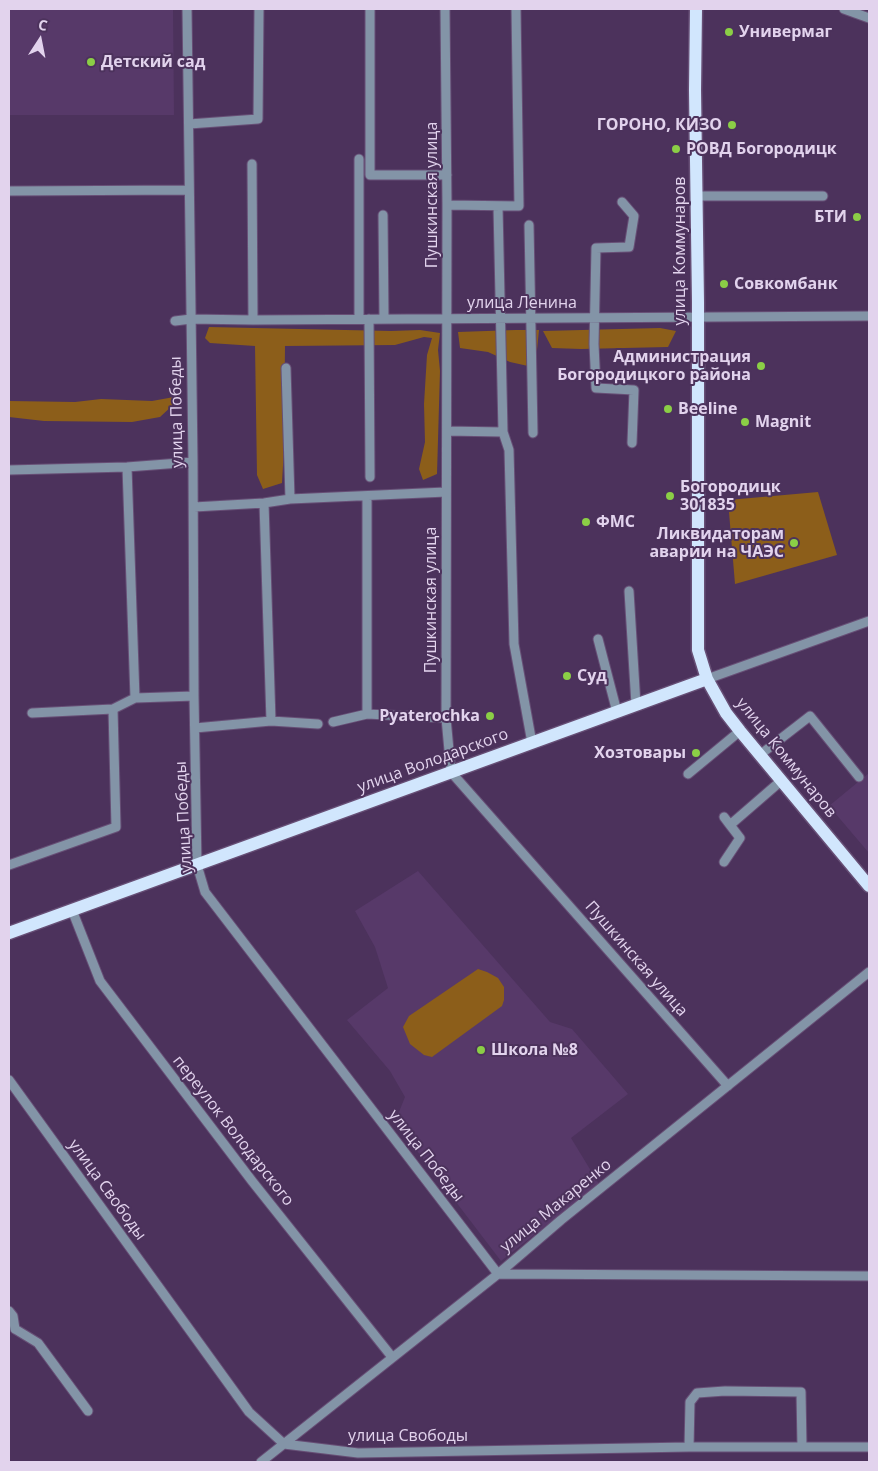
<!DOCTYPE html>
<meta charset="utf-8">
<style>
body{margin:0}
#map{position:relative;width:878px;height:1471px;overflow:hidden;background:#4c325c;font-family:"Open Sans",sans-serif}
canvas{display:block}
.frame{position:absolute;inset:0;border:10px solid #e2d3ed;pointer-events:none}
.north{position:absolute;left:15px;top:15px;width:50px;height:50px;-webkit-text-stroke:4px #4c325c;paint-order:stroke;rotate:11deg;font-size:14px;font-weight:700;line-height:20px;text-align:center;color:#e2d3ed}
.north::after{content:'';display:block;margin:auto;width:18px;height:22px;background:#e2d3ed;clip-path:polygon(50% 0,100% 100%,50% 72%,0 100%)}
</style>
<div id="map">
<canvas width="878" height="1471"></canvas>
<div class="frame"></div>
<div class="north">С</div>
</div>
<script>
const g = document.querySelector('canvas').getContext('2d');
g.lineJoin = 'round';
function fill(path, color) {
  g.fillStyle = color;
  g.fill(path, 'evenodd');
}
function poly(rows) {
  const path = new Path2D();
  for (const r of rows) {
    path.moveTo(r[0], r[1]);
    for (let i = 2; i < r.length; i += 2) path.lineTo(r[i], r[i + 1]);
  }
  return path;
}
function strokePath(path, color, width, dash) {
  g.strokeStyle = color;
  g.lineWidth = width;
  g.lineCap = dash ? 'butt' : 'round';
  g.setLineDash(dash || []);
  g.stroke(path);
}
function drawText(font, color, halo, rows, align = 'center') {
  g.font = font + ' "Open Sans",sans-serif';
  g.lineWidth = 4;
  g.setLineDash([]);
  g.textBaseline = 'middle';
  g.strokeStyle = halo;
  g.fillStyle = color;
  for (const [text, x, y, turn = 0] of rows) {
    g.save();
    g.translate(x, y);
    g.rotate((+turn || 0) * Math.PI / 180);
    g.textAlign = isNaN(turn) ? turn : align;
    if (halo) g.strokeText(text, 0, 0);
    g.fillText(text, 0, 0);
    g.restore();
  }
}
const built = poly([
 [9,9,173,9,174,115,9,115],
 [869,773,869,853,829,806],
 [418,871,550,1022,572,1029,628,1094,571,1138,599,1184,501,1261,395,1122,405,1097,390,1071,347,1020,388,988,375,947,355,911]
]);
const green = poly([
 [209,327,391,331,420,330,440,333,438,350,440,371,437,474,423,480,419,469,425,442,424,404,427,355,432,338,424,337,395,345,285,346,284,448,282,483,263,489,257,475,255,346,210,343,205,338],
 [660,328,676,331,668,347,581,349,552,348,543,331],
 [515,330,539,330,537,350,528,366,510,362,488,352,460,348,458,332],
 [174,397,173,405,160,417,132,422,44,421,9,417,9,401,75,402,101,399,152,401],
 [818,492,837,555,735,584,728,500],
 [478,969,487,972,498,978,504,987,504,1000,502,1006,432,1057,424,1055,410,1044,403,1027,409,1016]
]);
const minor = poly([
 [187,9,193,462,194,696,197,865,205,892,498,1274,869,1276],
 [370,9,370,175,447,175],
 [445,9,447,205,446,718,451,772,728,1086],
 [844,9,869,18],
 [189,124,258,119,259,9],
 [359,159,359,319],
 [252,164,253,320],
 [9,191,189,190],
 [696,196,823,196],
 [622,202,634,216,629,247,596,248,594,344,596,388,634,390,632,443],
 [447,205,519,206,516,9],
 [498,207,503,432],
 [383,215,384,319],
 [529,225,533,433],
 [369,319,370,477],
 [175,321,191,319,253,320,869,316],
 [286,368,290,499],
 [447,431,503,432,509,450,514,644,532,743],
 [127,467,135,698],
 [9,470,127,467,193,462],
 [264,503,271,721],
 [194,507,264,503,290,499,446,492],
 [629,591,636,705],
 [598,639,617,712],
 [707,679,869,621],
 [32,713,113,709,135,698,194,696],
 [367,714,367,497],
 [333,722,367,714,446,718],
 [195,728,271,721,318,724],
 [761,754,810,716,859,777],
 [688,774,740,731],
 [724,817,730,825,782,780],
 [724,862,740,838,730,825],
 [9,865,116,827,113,709],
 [72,910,100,981,252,1181,392,1357],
 [9,1080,249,1412,284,1444,358,1453,689,1447,869,1447],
 [9,1311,13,1316,15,1329],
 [15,1329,38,1343,88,1411],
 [689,1447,690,1402,697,1393,725,1391,801,1392,802,1447],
 [261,1462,498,1274,561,1220,869,972]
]);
const major = poly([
 [696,9,695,90,698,302,698,650,707,679,726,713,740,731,869,886],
 [9,933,707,679]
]);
const markers = [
 [729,32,5,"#8bce46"],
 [91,62,5,"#8bce46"],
 [732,125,5,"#8bce46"],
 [676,149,5,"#8bce46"],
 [857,217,5,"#8bce46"],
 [724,284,5,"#8bce46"],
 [761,366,5,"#8bce46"],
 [668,409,5,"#8bce46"],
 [745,422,5,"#8bce46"],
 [670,496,5,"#8bce46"],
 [586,522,5,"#8bce46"],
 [794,543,5,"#8bce46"],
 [567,676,5,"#8bce46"],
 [490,716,5,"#8bce46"],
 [696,753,5,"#8bce46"],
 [481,1050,5,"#8bce46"]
];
const poiNames = [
 ["Универмаг",739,32],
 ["Детский сад",101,62],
 ["ГОРОНО, КИЗО",722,125,"right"],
 ["РОВД Богородицк",686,149],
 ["БТИ",847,217,"right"],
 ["Совкомбанк",734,284],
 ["Администрация",751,357,"right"],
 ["Богородицкого района",751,375,"right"],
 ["Beeline",678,409],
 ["Magnit",755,422],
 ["Богородицк",680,487],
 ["301835",680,505],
 ["ФМС",596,522],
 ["Ликвидаторам",784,534,"right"],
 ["аварии на ЧАЭС",784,552,"right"],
 ["Суд",577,676],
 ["Pyaterochka",480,716,"right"],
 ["Хозтовары",686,753,"right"],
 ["Школа №8",491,1050]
];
const streetNames = [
 ["Пушкинская улица",432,195,-90],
 ["улица Коммунаров",680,251,-90],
 ["улица Ленина",522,303],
 ["улица Победы",177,412,-91],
 ["Пушкинская улица",431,600,-90],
 ["улица Коммунаров",786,758,51],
 ["улица Володарского",433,761,-20],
 ["улица Победы",184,817,-93],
 ["Пушкинская улица",636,959,49],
 ["переулок Володарского",233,1131,52],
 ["улица Победы",426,1156,52],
 ["улица Свободы",107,1190,54],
 ["улица Макаренко",556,1206,-39],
 ["улица Свободы",408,1436]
];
fill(built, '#573969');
fill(green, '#8c5e1a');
strokePath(minor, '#674f76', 11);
strokePath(major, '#674f76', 15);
strokePath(minor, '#8394a7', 9);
strokePath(major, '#d1e6fd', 12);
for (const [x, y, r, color] of markers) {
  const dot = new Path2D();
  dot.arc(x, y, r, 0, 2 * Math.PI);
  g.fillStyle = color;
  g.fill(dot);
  strokePath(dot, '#4c325c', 2);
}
drawText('bold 16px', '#e2d3ed', '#4c325c', poiNames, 'left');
drawText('16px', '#e2d3ed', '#4c325c', streetNames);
</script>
